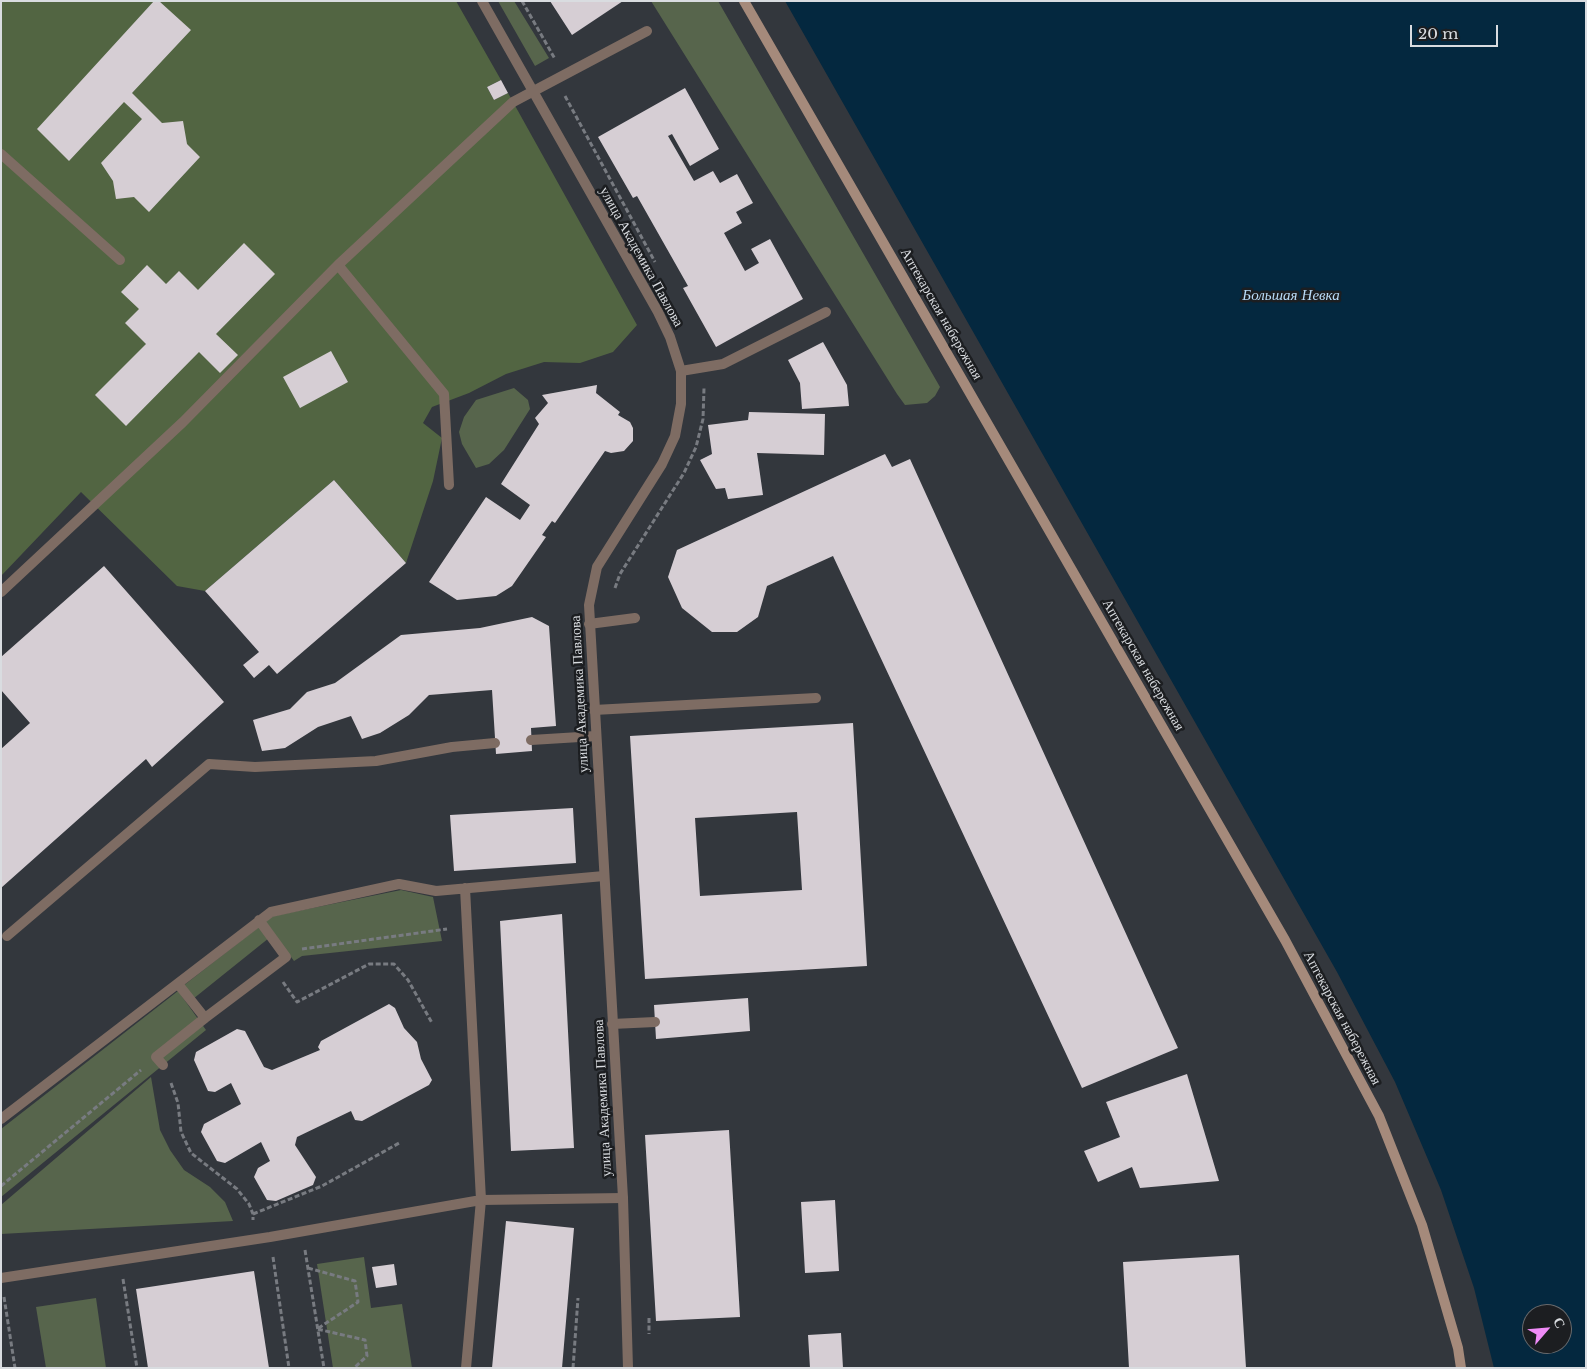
<!DOCTYPE html>
<meta charset="utf-8">
<style>
body{margin:0}
#map{position:relative;width:1587px;height:1369px;overflow:hidden;background:#33373d;font-family:"Libre Baskerville",serif}
canvas{display:block}
.frame{position:absolute;inset:0;border:2px solid #d9dce0;pointer-events:none}
.north{position:absolute;left:1522px;top:1304px;width:50px;height:50px;box-sizing:border-box;background:#1c1e21;border:1px solid #686a6d;border-radius:50%;rotate:63deg;font-size:14px;font-weight:700;line-height:20px;text-align:center;color:#d9dce0}
.north::after{content:'';display:block;margin:auto;width:18px;height:22px;background:#ef8bf7;clip-path:polygon(50% 0,100% 100%,50% 72%,0 100%)}
.scale{position:absolute;left:1410px;top:25px;width:88px;height:22px;box-sizing:border-box;border:2px solid #d9dce0;border-top:0;padding-left:6px;font-size:15px;line-height:18px;white-space:nowrap;color:#d9dce0;-webkit-text-stroke:4px #1c1e21;paint-order:stroke}
</style>
<div id="map">
<canvas width="1587" height="1369"></canvas>
<div class="frame"></div>
<div class="north">С</div>
<div class="scale">20 m</div>
</div>
<script>
const g = document.querySelector('canvas').getContext('2d');
g.lineJoin = 'round';
function fill(path, color) {
  g.fillStyle = color;
  g.fill(path, 'evenodd');
}
function poly(rows) {
  const path = new Path2D();
  for (const r of rows) {
    path.moveTo(r[0], r[1]);
    for (let i = 2; i < r.length; i += 2) path.lineTo(r[i], r[i + 1]);
  }
  return path;
}
function strokePath(path, color, width, dash) {
  g.strokeStyle = color;
  g.lineWidth = width;
  g.lineCap = dash ? 'butt' : 'round';
  g.setLineDash(dash || []);
  g.stroke(path);
}
function drawText(font, color, halo, rows, align = 'center') {
  g.font = font + ' "Libre Baskerville",serif';
  g.lineWidth = 5;
  g.setLineDash([]);
  g.textBaseline = 'middle';
  g.strokeStyle = halo;
  g.fillStyle = color;
  for (const [text, x, y, turn = 0] of rows) {
    g.save();
    g.translate(x, y);
    g.rotate((+turn || 0) * Math.PI / 180);
    g.textAlign = isNaN(turn) ? turn : align;
    if (halo) g.strokeText(text, 0, 0);
    g.fillText(text, 0, 0);
    g.restore();
  }
}
const green = poly([
 [498,1,514,1,549,58,535,66],
 [651,1,718,1,940,387,935,396,927,403,905,405,897,394],
 [514,388,528,400,530,409,504,450,489,464,476,468,462,444,459,432,464,417,476,400],
 [401,890,433,897,442,941,302,956,294,961,265,922,273,916],
 [260,926,269,938,193,999,183,986],
 [178,991,206,1030,1,1197,1,1129],
 [151,1077,160,1130,170,1150,184,1170,210,1187,225,1202,233,1221,1,1234,1,1205],
 [364,1257,371,1308,402,1304,412,1368,333,1368,317,1264],
 [96,1298,106,1368,46,1368,36,1307]
]);
const forest = poly([
 [1,1,456,1,501,80,487,87,494,100,508,93,637,325,613,352,580,363,544,362,506,374,469,393,432,407,423,423,442,438,433,481,406,563,334,480,205,591,177,586,81,492,1,576]
]);
const water = poly([
 [785,1,1586,1,1586,1368,1494,1368,1474,1288,1441,1190,1395,1082,1337,972],
 [1532,1314,1562,1314,1562,1344,1532,1344]
]);
const building = poly([
 [154,1,159,1,191,30,132,93,162,123,183,121,187,144,200,157,149,212,134,197,116,199,113,181,101,163,142,119,124,102,69,161,37,129],
 [550,1,623,1,572,35],
 [501,80,508,93,494,100,487,87],
 [685,88,719,149,690,166,672,134,668,136,694,181,713,171,720,183,737,174,753,203,736,212,742,223,724,233,745,271,759,263,751,249,770,239,803,299,716,347,683,288,688,286,637,196,633,198,598,137],
 [244,243,275,274,216,334,238,355,220,373,199,352,126,426,95,395,146,344,125,323,139,309,121,292,147,265,166,284,179,271,198,290],
 [823,342,847,385,849,406,802,409,800,383,788,360],
 [331,351,348,382,300,408,283,377],
 [597,385,596,393,620,412,618,415,630,422,633,428,633,441,624,451,611,453,605,451,555,523,552,521,542,535,546,537,512,586,496,596,457,600,429,582,486,497,520,520,530,505,501,484,539,424,535,418,548,403,542,395],
 [749,412,825,414,824,455,757,453,763,495,728,499,725,488,716,489,700,460,712,454,708,425,748,420],
 [885,454,892,467,910,459,1178,1048,1082,1088,833,556,767,586,758,617,737,632,712,632,682,608,668,577,677,550],
 [334,480,406,563,277,674,269,665,254,678,243,665,259,652,205,591],
 [104,566,224,702,152,767,146,759,1,888,1,749,30,723,1,690,1,657],
 [532,617,549,626,556,726,531,728,532,751,496,754,492,690,429,695,409,715,380,733,362,739,351,716,318,727,285,748,262,751,253,720,290,709,307,692,335,683,401,635,480,628],
 [853,723,867,966,645,979,630,736],
 [797,812,802,890,700,896,695,818],
 [573,808,576,863,454,871,450,815],
 [562,914,574,1148,511,1151,500,921],
 [748,998,750,1031,656,1039,654,1005],
 [389,1004,395,1008,404,1028,417,1042,421,1059,432,1080,429,1085,362,1121,355,1120,351,1111,297,1137,295,1145,316,1177,313,1185,276,1201,267,1200,254,1177,258,1168,270,1161,261,1142,225,1163,217,1161,201,1132,204,1124,241,1104,231,1083,215,1092,208,1091,194,1060,196,1052,237,1029,245,1031,264,1067,272,1070,320,1050,318,1047,321,1041],
 [1187,1074,1219,1181,1140,1188,1132,1167,1098,1182,1084,1151,1120,1137,1106,1102],
 [729,1130,740,1317,656,1321,645,1135],
 [835,1200,839,1271,805,1273,801,1202],
 [506,1221,574,1228,562,1368,492,1368],
 [1239,1255,1246,1368,1129,1368,1123,1262],
 [394,1264,397,1285,376,1288,372,1267],
 [254,1271,269,1368,148,1368,136,1289],
 [841,1333,843,1368,810,1368,808,1335]
]);
const path = poly([
 [522,1,555,59],
 [565,96,655,262],
 [615,588,620,574,684,473,696,447,703,419,704,388],
 [302,949,447,929],
 [283,982,297,1002,369,964,394,964,408,980,432,1023],
 [171,1083,178,1103,181,1132,191,1153,237,1189,249,1204,253,1214,253,1220],
 [1,1186,141,1070],
 [253,1214,322,1186,401,1142],
 [305,1250,324,1368],
 [273,1257,289,1368],
 [308,1268,355,1281,358,1302,317,1329,365,1340,367,1356,354,1368],
 [123,1279,137,1368],
 [4,1297,15,1368],
 [649,1318,649,1334],
 [573,1368,578,1298]
]);
const lane = poly([
 [1,154,120,260],
 [338,265,444,394,449,485],
 [681,371,723,364,826,312],
 [1,592,183,422,338,265,513,102,647,31],
 [589,624,635,618],
 [594,710,816,698],
 [531,740,596,736],
 [465,888,481,1200,466,1368],
 [7,936,209,764,255,767,376,761,452,747,495,743],
 [205,1018,286,957,259,920],
 [612,1024,655,1022],
 [163,1065,156,1057,205,1018,178,984],
 [1,1119,271,912,399,884,436,891,604,876],
 [1,1278,270,1237,481,1200,623,1198]
]);
const street = poly([
 [482,1,658,312,670,337,681,371,681,404,675,436,662,464,597,567,589,605,623,1198,628,1368]
]);
const secondary = poly([
 [744,1,1285,940,1379,1116,1422,1225,1458,1348,1461,1368]
]);
const streetNames = [
 ["улица Академика Павлова",641,257,61],
 ["Аптекарская набережная",941,314,60],
 ["Аптекарская набережная",1143,665,60],
 ["улица Академика Павлова",580,694,-93],
 ["Аптекарская набережная",1342,1018,62],
 ["улица Академика Павлова",603,1098,-93]
];
const waterNames = [
 ["Большая Невка",1291,296]
];
fill(green, '#57654c');
fill(forest, '#526542');
fill(water, '#04283f');
fill(building, '#d6ced4');
strokePath(path, '#787b81', 3, [5, 2.5]);
strokePath(lane, '#7e6c63', 10);
strokePath(street, '#7e6c63', 10);
strokePath(secondary, '#a58a7b', 10);
drawText('14px', '#d9dce0', '#1c1e21', streetNames);
drawText('italic 15px', '#b9dbf7', '#1c1e21', waterNames);
</script>
